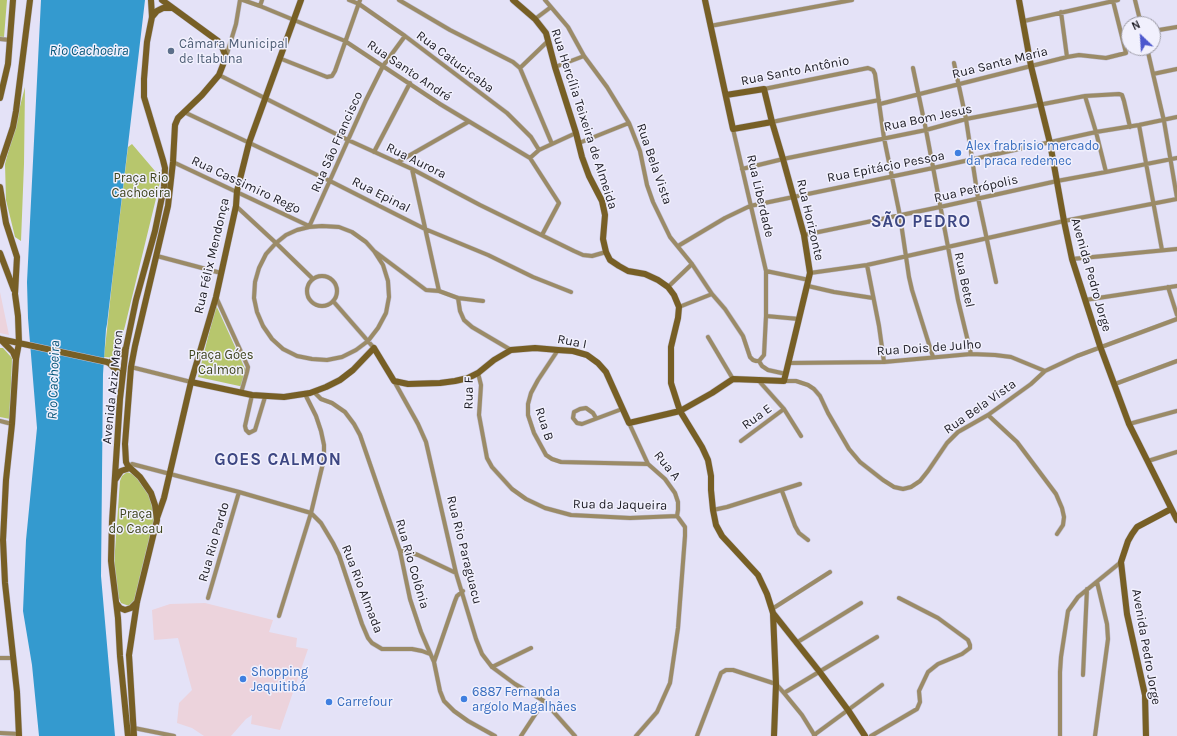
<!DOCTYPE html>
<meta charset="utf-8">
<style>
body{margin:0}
#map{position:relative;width:1177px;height:736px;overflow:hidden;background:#e4e2f7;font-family:Karla,sans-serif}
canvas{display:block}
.north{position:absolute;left:1121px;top:16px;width:40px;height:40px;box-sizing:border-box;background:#f1f0fd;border:1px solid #9c9ba6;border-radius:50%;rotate:335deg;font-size:11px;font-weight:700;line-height:16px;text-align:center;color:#1d1c24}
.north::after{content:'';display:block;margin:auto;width:14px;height:18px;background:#4c57cd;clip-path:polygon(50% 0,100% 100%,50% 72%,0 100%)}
</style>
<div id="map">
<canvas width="1177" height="736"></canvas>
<div class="north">N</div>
</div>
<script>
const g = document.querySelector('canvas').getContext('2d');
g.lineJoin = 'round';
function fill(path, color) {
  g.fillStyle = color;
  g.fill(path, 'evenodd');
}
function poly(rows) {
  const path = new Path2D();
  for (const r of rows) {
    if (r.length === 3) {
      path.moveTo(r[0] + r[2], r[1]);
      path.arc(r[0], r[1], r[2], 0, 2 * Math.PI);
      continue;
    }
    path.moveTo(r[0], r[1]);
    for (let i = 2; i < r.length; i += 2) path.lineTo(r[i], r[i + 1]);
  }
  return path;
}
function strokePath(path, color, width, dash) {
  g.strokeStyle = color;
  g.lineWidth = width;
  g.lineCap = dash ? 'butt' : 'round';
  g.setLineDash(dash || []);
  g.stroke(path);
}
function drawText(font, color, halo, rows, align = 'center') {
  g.font = font + ' Karla,sans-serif';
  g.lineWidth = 3;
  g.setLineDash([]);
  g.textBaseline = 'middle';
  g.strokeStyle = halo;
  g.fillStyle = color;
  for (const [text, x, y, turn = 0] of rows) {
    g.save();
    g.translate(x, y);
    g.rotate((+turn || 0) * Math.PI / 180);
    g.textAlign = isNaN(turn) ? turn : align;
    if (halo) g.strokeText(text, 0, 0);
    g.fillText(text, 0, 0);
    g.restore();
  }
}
const commercial = poly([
 [0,292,9,335,0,333],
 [205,603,273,620,269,632,297,638,296,647,308,649,280,730,251,724,252,715,246,719,231,736,204,736,192,728,177,723,179,703,192,690,178,638,154,640,152,610,170,604]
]);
const green = poly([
 [0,0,7,0,4,37,0,37],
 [25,87,24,164,21,241,15,237,6,200,5,164],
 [132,144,161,178,125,326,116,358,104,357,113,274,128,147],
 [216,305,247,373,244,387,198,377],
 [0,348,3,348,12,358,10,419,0,417],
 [127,472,135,475,148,493,153,507,155,523,136,595,133,605,129,606,121,603,118,596,114,565,120,481,122,476]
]);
const water = poly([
 [41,0,145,0,107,324,106,329,103,374,101,576,115,736,39,736,32,665,23,611,26,540,37,428,28,318,27,282]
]);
const street = poly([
 [243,0,260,6,345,41,440,104,530,158,559,203,542,235],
 [349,0,359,4,405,36,507,113,531,137,539,150],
 [399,0,450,30,513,62,520,68,552,144],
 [545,0,568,27,584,56,607,87,629,123,640,151,647,185,653,202,670,237,692,264,712,294,725,309,743,336,750,357,753,360,756,361,759,361,764,355,766,316,766,271,733,129],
 [1135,0,1141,24],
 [260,6,262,0],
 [1061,12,1067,57],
 [535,19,551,7],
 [1024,21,1118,0],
 [710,26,852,0],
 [1153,31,1177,27],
 [0,39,10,40],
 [1147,48,1164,121,1177,198],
 [226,57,236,24,240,0],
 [279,58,327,77,332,76,335,71,360,0],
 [954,63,966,119,978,198,996,282],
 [555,67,584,56],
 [520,68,548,41],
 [913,68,926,130,958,300,971,354],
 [1153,74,1177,69],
 [219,75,348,140,412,169,480,205,574,251,583,255,592,256,606,252],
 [764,89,868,68,873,70,875,74,884,138,900,216,909,277,912,290,933,357],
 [1085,96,1096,132,1106,172],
 [880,104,1067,57,1079,55,1106,58,1126,53,1113,1],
 [184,112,330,181,425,229,488,255,533,277,571,292],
 [772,122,879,100],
 [1139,125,1162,250],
 [579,143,629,123],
 [374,152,410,83],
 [530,158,539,150,576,133],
 [173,162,309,226],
 [398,162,468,122],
 [412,169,439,291],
 [742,169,783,159,926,130,966,119,1085,96,1119,94,1122,95,1124,101,1130,127],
 [236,206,276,243,313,279],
 [309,227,366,100,383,66,405,36],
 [804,235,940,207,1057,181,1106,172,1177,158],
 [678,246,725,218,750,206,933,168,1096,132,1139,125,1177,117],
 [374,251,383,265,388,281,389,297,386,313,378,328,368,341,356,350,342,357,327,360,312,359,297,356,283,349,272,339,263,326,257,312,254,298,255,282,259,268,266,254,276,243,286,235,297,230,309,227,322,226,339,227,352,232,366,242,374,251,426,290,439,291,458,298,483,301],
 [157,256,221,273],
 [1072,259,1177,249],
 [867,265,879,326,884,362],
 [766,271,809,280],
 [810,273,867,265,1064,221,1177,199],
 [322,291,15],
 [808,286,834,292,873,298],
 [668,287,692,264],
 [1168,287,1177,315],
 [216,297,248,367,247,372,241,393],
 [458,298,460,311,464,320,472,327,511,350],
 [1085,300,1177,286],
 [333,301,374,348],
 [679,307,712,294],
 [766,316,799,319],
 [708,337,733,379],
 [558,350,538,380,531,393,528,404,528,415,534,433,546,455,552,459,561,462,648,464],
 [759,361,762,366,768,370,786,374],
 [789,363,884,362,971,354,995,355,1011,357,1045,371],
 [131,367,191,382],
 [478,373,481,385,479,415,487,458,492,467,512,489,526,499,545,508,571,515,630,518,677,516],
 [394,381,418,424,426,442,456,573,476,639,482,654,492,667,515,684,544,701,575,736],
 [759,381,784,409,801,436],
 [784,381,796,381,808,385,814,389,820,396,828,413,849,449,860,462,883,480,894,487,903,489,911,487,920,481,928,471,947,443,958,432,988,415,1031,384,1045,371,1077,356,1177,319],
 [1115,384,1177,361],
 [314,392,321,399,332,403,345,412,354,424,360,435,400,551,410,599,421,632,434,662,440,691,444,701,454,711,468,721,495,736],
 [252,395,245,426,246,430,249,433,255,430,265,397],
 [988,415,1017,442,1056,494,1062,508,1064,517,1063,525,1057,534],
 [596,418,593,413,586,408,580,409,574,412,573,418,577,423,582,424,622,409],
 [0,421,12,424],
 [629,423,648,464,665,479,675,493,678,502,678,510,677,516],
 [1129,424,1177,411],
 [741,441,784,409],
 [1148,461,1177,452],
 [132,464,239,492,311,513,321,523,333,543,339,555,362,624,368,638,372,643,382,649,412,649,422,651,430,654],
 [782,491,795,526,799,533,808,540],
 [713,510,727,507,800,484],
 [400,551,407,551,418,555,456,573],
 [208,598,239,492],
 [772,609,830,572],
 [279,616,311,513,324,459,324,445,321,431,316,416,305,394],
 [796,643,861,603],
 [0,658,13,658],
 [434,662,455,601,457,596,463,591],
 [492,667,531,648],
 [1083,675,1087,589],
 [784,693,802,715,815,736],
 [134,728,174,736],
 [0,733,19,734],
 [814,735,882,685],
 [521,736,544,701],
 [636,736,657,712,670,683,678,628,685,536,685,527,677,516],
 [697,736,721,673,726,670,733,670,776,684,784,693,877,637],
 [871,736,917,709,920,702,919,691,928,672,938,664,962,654,970,648,970,645,968,640,938,618,899,598],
 [1060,736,1060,672,1061,657,1068,611,1078,597,1121,562],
 [1095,736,1108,639,1107,624,1097,582]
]);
const secondary = poly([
 [513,0,535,19,546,33,555,67,576,133,582,157,589,176,602,201,605,215,603,239,606,252,610,260,619,266,628,271,645,274,658,280,668,287,674,295,679,307,678,318,671,347,671,383,680,411,702,447,708,460,711,476,711,490,713,510,716,525,722,536,758,575,767,594,773,613,776,684,774,736],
 [705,0,733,129,772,122],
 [1019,0,1031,66,1050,143,1064,221,1072,259,1100,346,1129,424,1177,520],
 [152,17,157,11,163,8,172,8],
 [0,98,8,64,13,0],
 [0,166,13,127,16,111,30,0],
 [0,187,6,223,17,257,15,294,18,316,19,343,16,359,12,424,6,480,3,540,5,583,17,692,19,736],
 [0,253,14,290],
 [0,339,107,362,109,363,115,359,126,348],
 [0,339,13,352,16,359],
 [109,363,122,376],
 [191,382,252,395,284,397,310,393,326,387,340,380,353,370,374,348,394,381,408,384,440,383,455,381,468,378,478,373,494,360,511,350,535,348,558,350,573,351,587,355,598,363,606,372,629,423,680,411,712,393,733,379,784,381,810,273,804,235,783,159,772,122,764,89,726,95],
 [115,480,121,471,130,468],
 [157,518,164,498,191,382,216,297,236,206,237,191,249,143,301,0],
 [117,604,120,608,125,610,131,608,137,602],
 [773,613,819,671,848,710,865,736],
 [128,736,120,656,118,618,111,561,112,522,120,399,126,348,136,300,155,231,164,187,165,168,163,160,144,97,144,79,147,42,152,17,151,0],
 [134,736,129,655,137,602,157,520,155,505,151,493,140,477,128,466,126,462,125,444,131,367,135,346,168,206,173,162,175,125,178,118,202,95,219,75,226,57,222,47,218,41,162,0],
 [1146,736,1145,695,1127,614,1121,562,1128,541,1132,534,1137,527,1171,509]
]);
const markers = [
 [171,51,4,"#5c6f8a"],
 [958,153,4,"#3f7fe0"],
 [243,679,4,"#3f7fe0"],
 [464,699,4,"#3f7fe0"],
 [329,702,4,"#3f7fe0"]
];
const serviceNames = [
 ["Câmara Municipal",179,44],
 ["de Itabuna",179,59]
];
const streetNames = [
 ["Rua Catucicaba",455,62,37],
 ["Rua Santa Maria",1000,63,-14],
 ["Rua Santo André",409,71,34],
 ["Rua Santo Antônio",795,71,-11],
 ["Rua Bom Jesus",928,118,-12],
 ["Rua Hercília Teixeira de Almeida",584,119,72],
 ["Rua São Francisco",337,142,-66],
 ["Rua Aurora",416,161,26],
 ["Rua Bela Vista",654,164,71],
 ["Rua Epitácio Pessoa",886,167,-11],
 ["Rua Cassimiro Rego",246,185,25],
 ["Rua Petrópolis",976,189,-13],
 ["Rua Epinal",381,195,27],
 ["Rua Liberdade",760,196,77],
 ["Rua Horizonte",810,220,77],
 ["Rua Félix Mendonça",212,256,-77],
 ["Avenida Pedro Jorge",1091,275,74],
 ["Rua Betel",964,280,78],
 ["Rua I",572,342,11],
 ["Rua Dois de Julho",929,348,-4],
 ["Avenida Aziz Maron",113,387,-84],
 ["Rua F",469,393,-89],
 ["Rua Bela Vista",980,407,-35],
 ["Rua E",757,417,-36],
 ["Rua B",544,424,72],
 ["Rua A",667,466,51],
 ["Rua da Jaqueira",620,505,1],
 ["Rua Rio Pardo",214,542,-74],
 ["Rua Rio Paraguacu",464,550,76],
 ["Rua Rio Colônia",412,564,74],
 ["Rua Rio Almada",362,589,69],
 ["Avenida Pedro Jorge",1146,647,80]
];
const shopNames = [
 ["Alex frabrisio mercado",966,146],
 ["da praca redemec",966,161],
 ["Shopping",251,672],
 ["Jequitibá",251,687],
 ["6887 Fernanda",472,692],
 ["argolo Magalhães",472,707],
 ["Carrefour",337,702]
];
const parkNames = [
 ["Praça Rio",141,178],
 ["Cachoeira",141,193],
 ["Praça Góes",221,355],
 ["Calmon",221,370],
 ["Praça",136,514],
 ["do Cacau",136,529]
];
const waterNames = [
 ["Rio Cachoeira",89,51],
 ["Rio Cachoeira",54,380,-88]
];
const districtNames = [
 ["SÃO PEDRO",921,222],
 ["GOES CALMON",278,460]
];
fill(commercial, '#ecd3dc');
fill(green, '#b7c66d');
fill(water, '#349acf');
strokePath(street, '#c0bed1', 5);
strokePath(secondary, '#c0bed1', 7);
strokePath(street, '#9b8b67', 4);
strokePath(secondary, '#775f25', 6);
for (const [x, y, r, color] of markers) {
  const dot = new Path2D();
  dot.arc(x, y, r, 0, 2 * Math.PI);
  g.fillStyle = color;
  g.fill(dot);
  strokePath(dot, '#f1f0fd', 1.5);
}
drawText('13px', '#4e5e75', '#f1f0fd', serviceNames, 'left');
drawText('13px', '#1d1c24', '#f1f0fd', streetNames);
drawText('13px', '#366cbe', '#f1f0fd', shopNames, 'left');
drawText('13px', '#40461f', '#f1f0fd', parkNames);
drawText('italic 14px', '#07577b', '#f1f0fd', waterNames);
g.letterSpacing = '1px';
drawText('bold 17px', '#3d4783', '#f1f0fd', districtNames);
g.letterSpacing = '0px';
</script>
